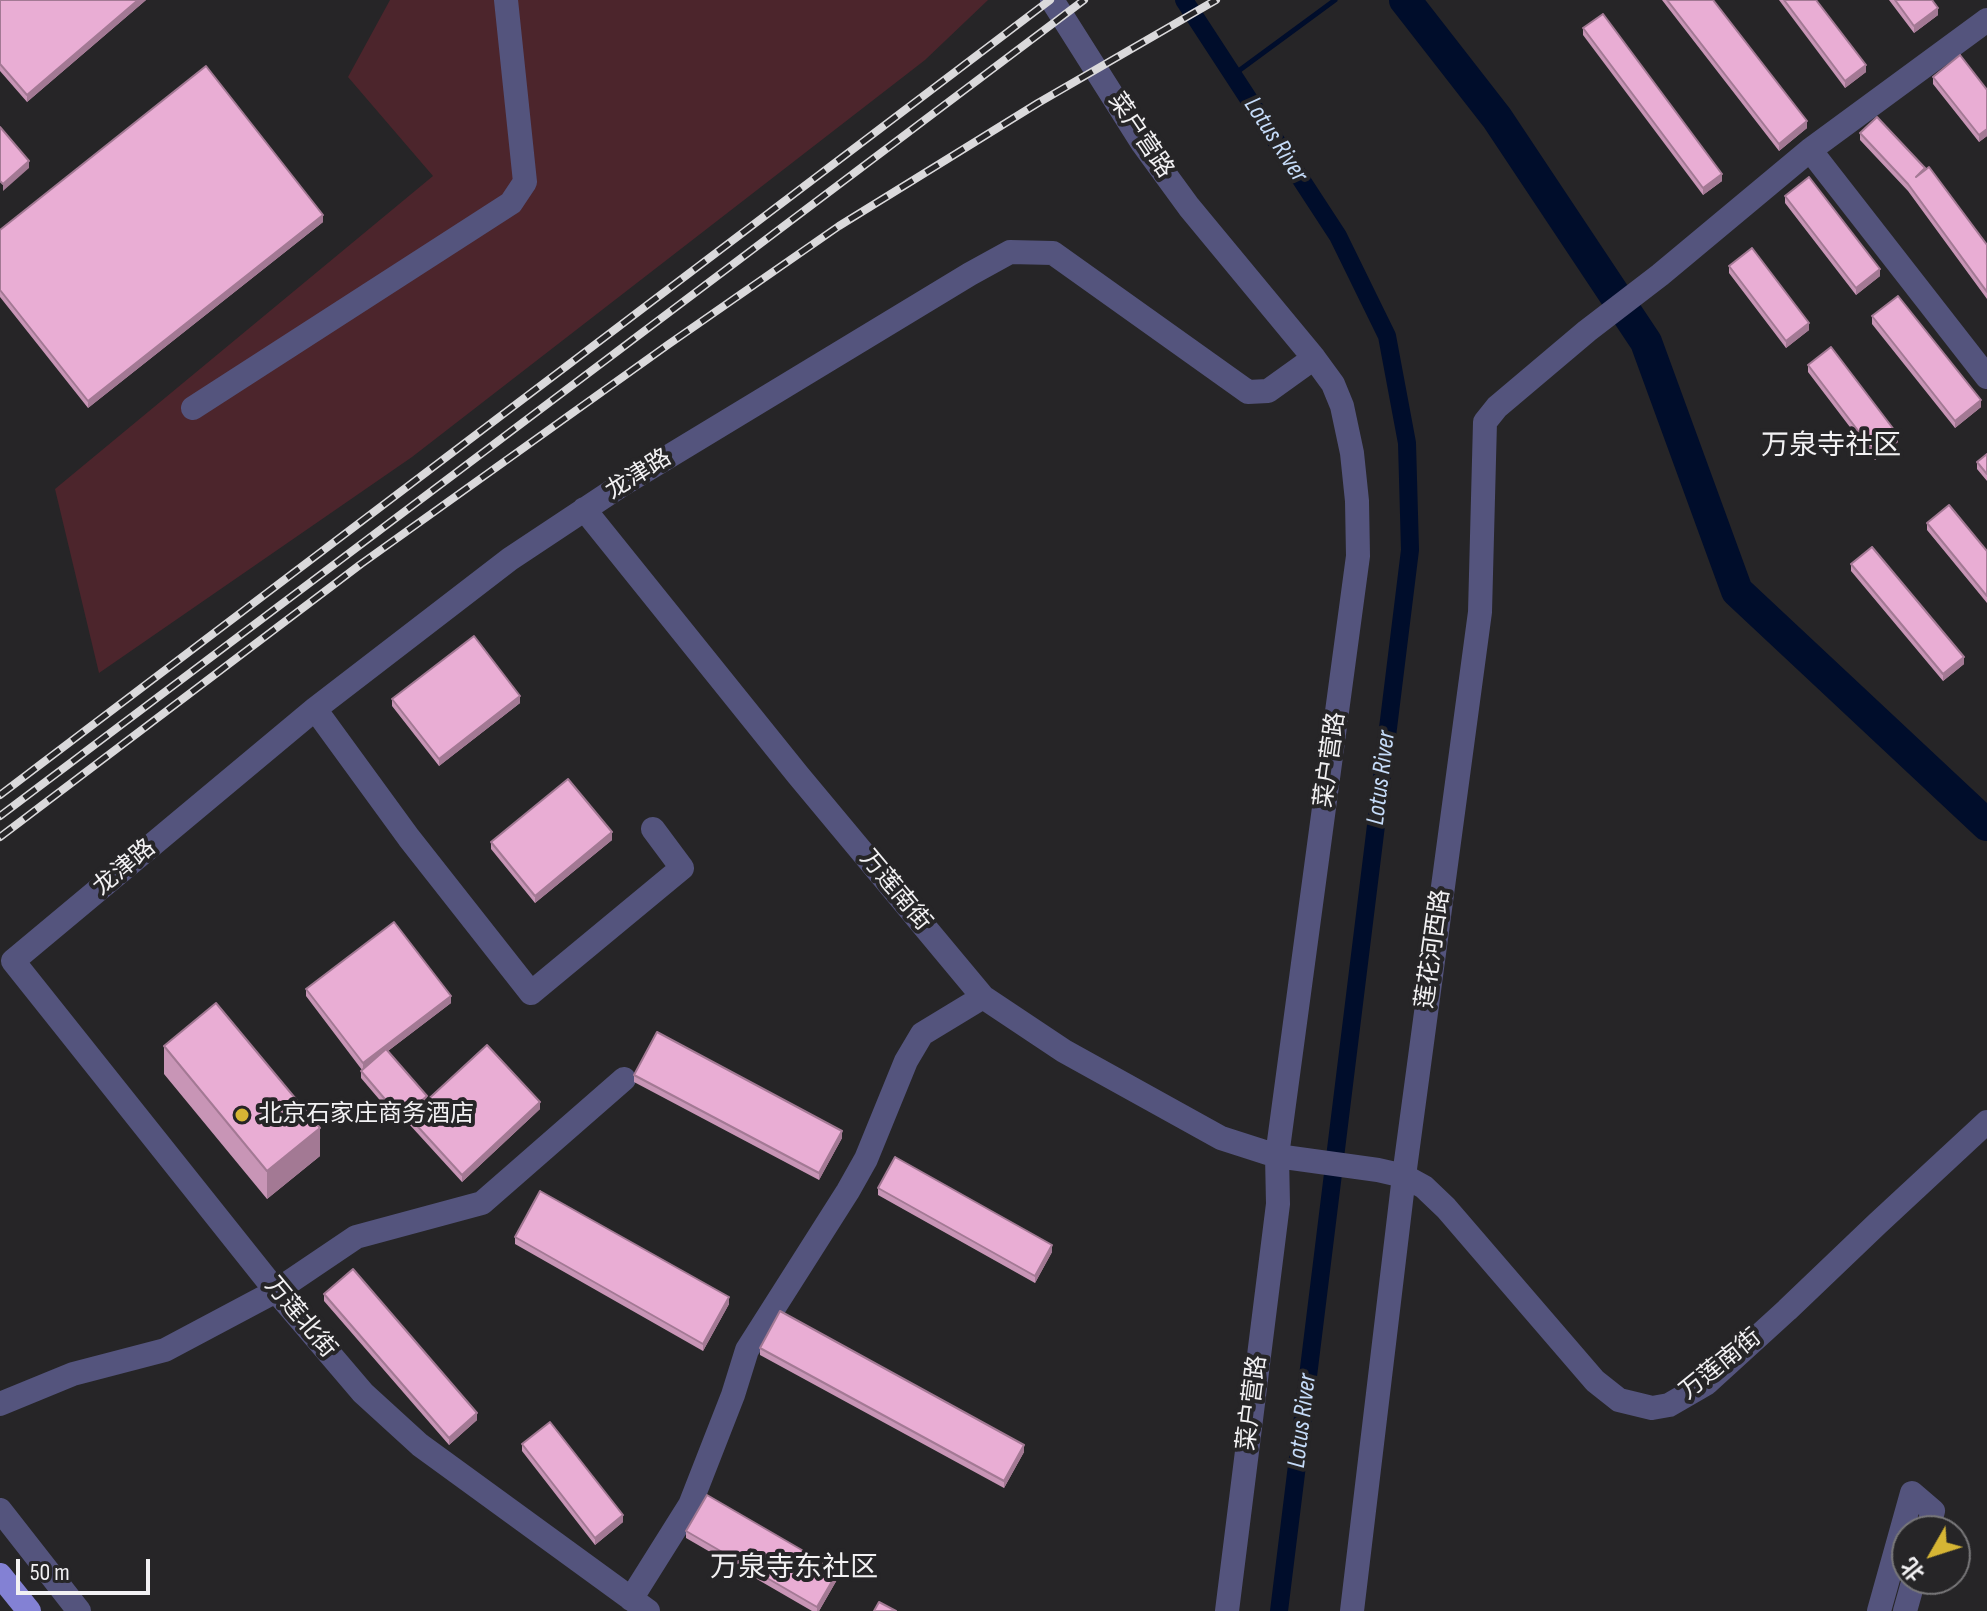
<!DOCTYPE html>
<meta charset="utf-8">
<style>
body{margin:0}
#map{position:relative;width:1987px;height:1611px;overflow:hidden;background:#262527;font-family:"Sofia Sans Condensed","Noto Sans SC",sans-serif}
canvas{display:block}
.north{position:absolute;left:1891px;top:1515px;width:80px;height:80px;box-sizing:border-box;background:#262527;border:2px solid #787779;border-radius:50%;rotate:231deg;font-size:22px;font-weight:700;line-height:32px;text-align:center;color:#f2f1f3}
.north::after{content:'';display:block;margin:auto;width:28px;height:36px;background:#d6b534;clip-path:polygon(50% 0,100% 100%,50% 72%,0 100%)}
.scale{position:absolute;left:16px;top:1559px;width:134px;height:36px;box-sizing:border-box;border:4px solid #f2f1f3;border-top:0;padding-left:10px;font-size:24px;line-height:28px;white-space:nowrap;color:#f2f1f3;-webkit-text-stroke:6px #262527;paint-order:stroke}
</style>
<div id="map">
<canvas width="1987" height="1611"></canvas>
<div class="north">北</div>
<div class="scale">50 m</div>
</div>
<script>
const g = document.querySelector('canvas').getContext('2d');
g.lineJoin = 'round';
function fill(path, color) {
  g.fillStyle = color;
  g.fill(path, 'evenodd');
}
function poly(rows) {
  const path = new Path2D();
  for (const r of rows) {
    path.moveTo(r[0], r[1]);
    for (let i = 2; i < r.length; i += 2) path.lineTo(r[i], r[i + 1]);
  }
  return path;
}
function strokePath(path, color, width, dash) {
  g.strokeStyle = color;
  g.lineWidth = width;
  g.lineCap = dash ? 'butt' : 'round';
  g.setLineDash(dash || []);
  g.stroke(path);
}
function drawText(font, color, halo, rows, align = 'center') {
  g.font = font + ' "Sofia Sans Condensed","Noto Sans SC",sans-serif';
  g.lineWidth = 8;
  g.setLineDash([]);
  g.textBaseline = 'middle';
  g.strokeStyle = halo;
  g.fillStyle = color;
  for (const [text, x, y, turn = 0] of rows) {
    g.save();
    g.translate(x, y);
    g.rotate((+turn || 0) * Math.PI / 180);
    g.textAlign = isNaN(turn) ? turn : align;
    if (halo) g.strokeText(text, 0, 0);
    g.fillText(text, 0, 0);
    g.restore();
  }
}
const green = poly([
 [390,0,988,0,925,60,412,457,99,673,55,489,433,176,348,77]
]);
const stream = poly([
 [1233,75,1335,0]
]);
const canal = poly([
 [1184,0,1338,236,1387,336,1407,443,1410,550,1279,1611]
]);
const river = poly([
 [1405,0,1497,118,1646,342,1737,591,1987,825]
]);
const minor = poly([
 [1052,0,1143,144,1189,207,1314,358,1333,384,1342,406,1352,453,1357,501,1358,556,1277,1156,1278,1204,1227,1611],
 [1810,150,1987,377],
 [193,408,511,203,525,182,506,0],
 [584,509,798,775,983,997,1064,1051,1221,1138,1277,1156,1378,1170,1404,1176,1424,1187,1446,1208,1595,1381,1619,1400,1652,1408,1669,1405,1707,1383,1787,1310,1877,1224,1987,1122],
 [315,709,409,838,531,993,682,868,653,829],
 [0,1404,73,1374,165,1350,276,1291,356,1237,482,1203,624,1079],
 [0,1510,79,1611],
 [631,1599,690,1505,733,1395,747,1350,848,1191,866,1159,906,1061,922,1034,983,997],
 [648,1611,420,1445,363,1393,276,1291,13,961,315,709,510,559,620,486,970,274,1010,252,1053,253,1248,392,1268,391,1314,358],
 [1352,1611,1404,1176,1480,612,1485,422,1497,407,1587,331,1660,275,1810,150,1987,20],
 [1879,1611,1912,1493,1933,1511,1927,1531],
 [1905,1611,1914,1579]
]);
const major = poly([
 [0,1575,29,1611]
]);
const rail = poly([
 [0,795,1050,0],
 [0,816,1084,0],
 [0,837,361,564,669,344,839,226,1038,103,1216,0]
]);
const wall = poly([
 [0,0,146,0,27,102,0,71],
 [1662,0,1713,0,1807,128,1779,151],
 [1779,0,1816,0,1866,72,1845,88],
 [1889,0,1932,0,1938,15,1914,33],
 [1583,28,1722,181,1703,195,1583,35],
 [1933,77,1987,90,1987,136,1979,142,1933,84],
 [1860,133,1925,171,1987,245,1987,299,1908,191,1860,140],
 [1785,196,1880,276,1856,295,1785,203],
 [323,222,88,408,0,297,0,230],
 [1729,266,1809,330,1786,348,1729,273],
 [1872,316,1981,407,1955,428,1872,324],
 [1808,365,1898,442,1875,460,1808,372],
 [1987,454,1987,481,1977,469,1977,462],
 [1927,523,1987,551,1987,603,1927,530],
 [1851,564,1964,664,1943,681,1851,571],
 [392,699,520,703,439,766,392,706],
 [612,840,535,903,491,849,491,842],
 [306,989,451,1003,388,1051,427,1100,540,1109,462,1182,409,1124,409,1119,401,1125,361,1078,361,1071,362,1070,306,996],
 [164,1046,320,1156,267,1199,164,1074],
 [634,1075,842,1138,819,1180,634,1082],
 [878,1188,1052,1252,1035,1283,878,1195],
 [515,1237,729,1304,703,1351,515,1244],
 [324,1294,477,1420,449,1445,324,1301],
 [760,1348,1024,1452,1004,1488,760,1355],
 [522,1444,623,1522,595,1545,522,1451],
 [686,1531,838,1578,819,1611,812,1611,686,1538]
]);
const shadedWall = poly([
 [138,0,146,0,27,102,27,95],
 [1938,8,1938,15,1914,33,1914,26],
 [1866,65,1866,72,1845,88,1845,81],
 [1807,121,1807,128,1779,151,1779,144],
 [1987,129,1987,136,1979,142,1979,135],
 [29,161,29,168,3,191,3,184],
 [1722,174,1722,181,1703,195,1703,188],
 [323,215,323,222,88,408,88,401],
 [1880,269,1880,276,1856,295,1856,288],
 [1809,323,1809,330,1786,348,1786,341],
 [1981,400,1981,407,1955,428,1955,421],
 [1898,435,1898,442,1875,460,1875,453],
 [1964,657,1964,664,1943,681,1943,674],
 [520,696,520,703,439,766,439,759],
 [612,832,612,840,535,903,535,896],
 [451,996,451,1003,363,1070,363,1063],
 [427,1096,427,1103,401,1125,401,1118],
 [540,1102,540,1109,462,1182,462,1175],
 [320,1128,320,1156,267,1199,267,1171],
 [842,1131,842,1138,819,1180,819,1173],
 [1052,1245,1052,1252,1035,1283,1035,1276],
 [729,1297,729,1304,703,1351,703,1344],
 [477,1413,477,1420,449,1445,449,1438],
 [1024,1445,1024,1452,1004,1488,1004,1481],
 [623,1515,623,1522,595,1545,595,1538],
 [838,1571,838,1578,819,1611,817,1611,817,1607]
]);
const building = poly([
 [0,0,138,0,27,95,0,64,0,0],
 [1667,0,1713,0,1807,121,1779,144,1667,0],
 [1784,0,1816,0,1866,65,1845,81,1784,0],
 [1895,0,1932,0,1938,8,1914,26,1895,0],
 [1603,14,1722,174,1703,188,1583,28,1603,14],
 [1960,55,1987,90,1987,129,1979,135,1933,77,1960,55],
 [206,66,323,215,88,401,0,290,0,230,206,66],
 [1877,117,1925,168,1916,177,1929,167,1987,245,1987,292,1908,184,1860,133,1877,117],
 [0,127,29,161,3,184,0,181,0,127],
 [1809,177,1880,269,1856,288,1785,196,1809,177],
 [1752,248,1809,323,1786,341,1729,266,1752,248],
 [1898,296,1981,400,1955,421,1872,316,1898,296],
 [1831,347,1898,435,1875,453,1808,365,1831,347],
 [1987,454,1987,474,1977,462,1987,454],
 [1949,505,1987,551,1987,596,1927,523,1949,505],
 [1872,547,1964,657,1943,674,1851,564,1872,547],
 [474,636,520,696,439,759,392,699,474,636],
 [568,779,612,832,535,896,491,842,568,779],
 [394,922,451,996,363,1063,306,989,394,922],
 [216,1003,320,1128,267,1171,164,1046,216,1003],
 [657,1032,842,1131,819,1173,634,1075,657,1032],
 [487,1045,540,1102,462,1175,409,1117,487,1045],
 [386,1049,427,1096,401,1118,361,1071,386,1049],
 [895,1157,1052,1245,1035,1276,878,1188,895,1157],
 [540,1191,729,1297,703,1344,515,1237,540,1191],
 [353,1269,477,1413,449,1438,324,1294,353,1269],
 [780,1311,1024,1445,1004,1481,760,1348,780,1311],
 [550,1422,623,1515,595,1538,522,1444,550,1422],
 [707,1495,838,1571,817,1607,686,1531,707,1495],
 [879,1602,896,1611,874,1611,879,1602]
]);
const markers = [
 [242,1115,8,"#d6b534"]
];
const streetNames = [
 ["菜户营路",1140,136,56],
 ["龙津路",639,475,-32],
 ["菜户营路",1331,760,-82],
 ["龙津路",125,868,-40],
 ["万莲南街",895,891,50],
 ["莲花河西路",1434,949,-82],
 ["万莲北街",300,1318,50],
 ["万莲南街",1721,1365,-39],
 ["菜户营路",1253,1403,-83]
];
const poiNames = [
 ["北京石家庄商务酒店",258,1115]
];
const waterNames = [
 ["Lotus River",1275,140,57],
 ["Lotus River",1382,778,-83],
 ["Lotus River",1303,1421,-83]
];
const quarterNames = [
 ["万泉寺社区",1831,447],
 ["万泉寺东社区",794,1569]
];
fill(green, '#4c252c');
strokePath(stream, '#000d2b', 5);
strokePath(canal, '#000d2b', 18);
strokePath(river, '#000d2b', 32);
strokePath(minor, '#54547d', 24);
strokePath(major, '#8381d4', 24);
strokePath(rail, '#dad9db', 8);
strokePath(rail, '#262527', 5, [15]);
fill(wall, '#c895b6');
fill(shadedWall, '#a37994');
fill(building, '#e9add4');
strokePath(building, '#a37994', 2);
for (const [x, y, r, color] of markers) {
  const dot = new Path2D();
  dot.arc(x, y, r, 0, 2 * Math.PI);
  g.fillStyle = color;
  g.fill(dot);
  strokePath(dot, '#262527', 3);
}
drawText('24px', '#f2f1f3', '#262527', streetNames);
drawText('24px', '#f2f1f3', '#262527', poiNames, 'left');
drawText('italic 26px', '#c5dbf8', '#262527', waterNames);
drawText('28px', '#f2f1f3', '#262527', quarterNames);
</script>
